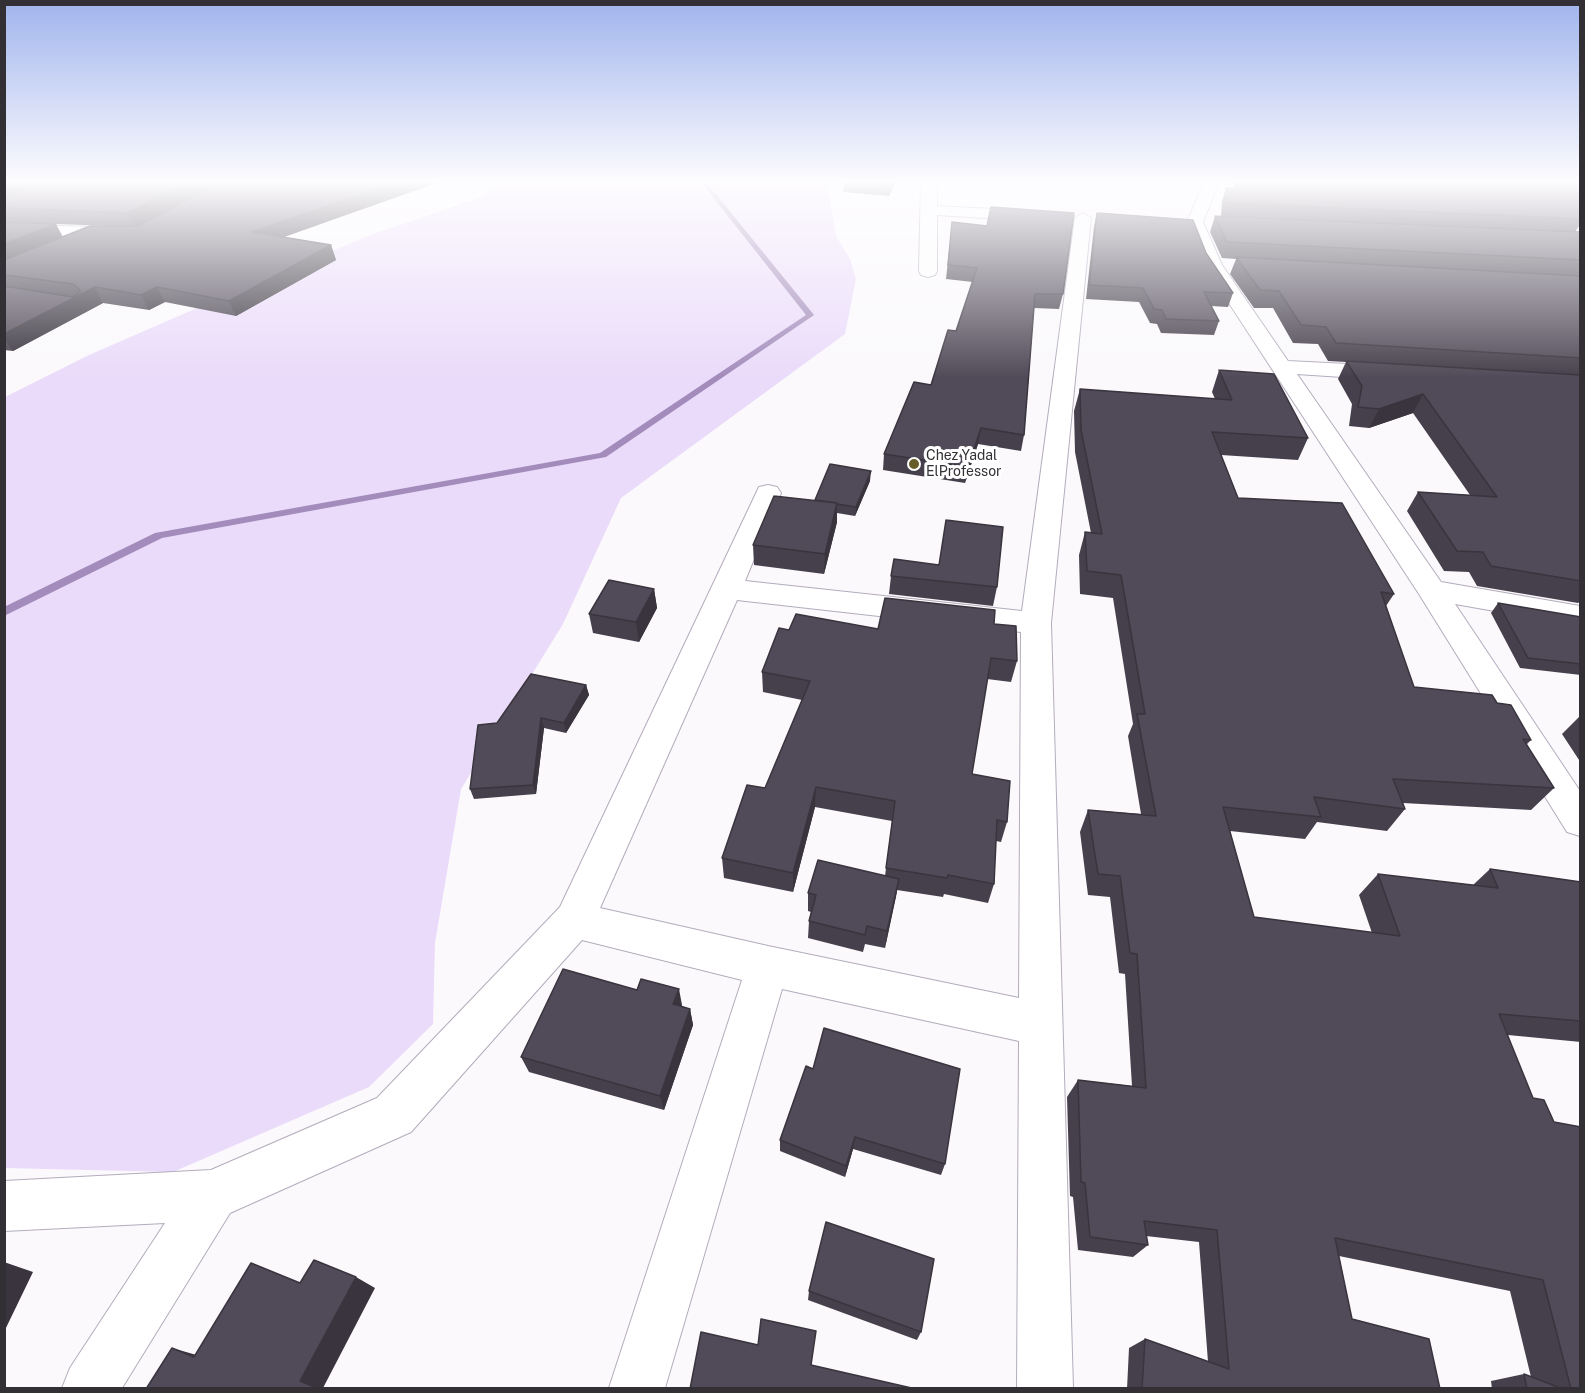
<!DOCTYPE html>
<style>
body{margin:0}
#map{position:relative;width:1585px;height:1393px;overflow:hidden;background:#fbf9fc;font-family:"Public Sans",sans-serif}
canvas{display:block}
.frame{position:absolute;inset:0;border:6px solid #322f35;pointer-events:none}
</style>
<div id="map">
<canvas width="1585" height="1393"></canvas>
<div class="frame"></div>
</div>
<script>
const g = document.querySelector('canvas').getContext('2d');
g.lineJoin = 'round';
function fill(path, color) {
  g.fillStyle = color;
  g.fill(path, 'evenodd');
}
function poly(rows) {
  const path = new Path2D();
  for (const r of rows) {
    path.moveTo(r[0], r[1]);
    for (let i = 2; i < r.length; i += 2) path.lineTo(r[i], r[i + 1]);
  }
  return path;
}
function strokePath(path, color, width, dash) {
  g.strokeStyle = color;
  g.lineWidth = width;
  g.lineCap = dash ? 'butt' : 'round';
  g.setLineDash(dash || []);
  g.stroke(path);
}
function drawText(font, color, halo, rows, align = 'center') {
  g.font = font + ' "Public Sans",sans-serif';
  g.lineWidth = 6;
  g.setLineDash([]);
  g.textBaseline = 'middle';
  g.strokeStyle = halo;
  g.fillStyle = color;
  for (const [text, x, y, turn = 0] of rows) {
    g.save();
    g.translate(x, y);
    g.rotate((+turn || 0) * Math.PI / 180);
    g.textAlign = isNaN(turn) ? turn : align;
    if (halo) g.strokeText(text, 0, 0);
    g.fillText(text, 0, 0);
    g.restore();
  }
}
const green = poly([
 [503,182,827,182,836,236,850,259,856,279,845,334,621,498,563,624,461,789,435,943,433,1024,369,1087,173,1172,5,1168,5,397,89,355,236,291,373,234,479,198]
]);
const stream = poly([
 [701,182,706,182,814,315,606,457,162,538,4,616,4,607,155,533,600,453,806,315,701,182]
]);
const street = poly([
 [921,182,937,182,937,206,1033,211,1041,216,1033,221,937,215,937,271,935,275,928,277,921,275,919,271,921,182],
 [1204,182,1219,182,1203,222,1222,265,1288,361,1388,366,1396,368,1399,373,1396,378,1388,380,1297,374,1441,582,1580,606,1580,626,1455,604,1580,791,1580,836,1567,832,1419,594,1204,265,1187,222,1204,182],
 [1083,213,1091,218,1051,623,1073,1388,1017,1388,1019,1041,782,989,665,1388,609,1388,742,980,582,940,411,1132,230,1213,122,1388,62,1388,70,1368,165,1223,4,1231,4,1181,211,1170,377,1098,560,907,759,487,768,485,777,487,781,493,745,581,1022,611,1075,218,1083,213],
 [737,600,1021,632,1019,998,768,946,600,908,737,600],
 [4,224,120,228,126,229,129,233,126,237,120,238,4,234,4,224]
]);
const wall = poly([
 [4,182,439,182,284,237,331,245,336,260,236,316,165,302,149,310,103,303,13,351,4,350,4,222,63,237,109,226,4,222],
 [844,182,895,182,889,196,843,192],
 [1226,188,1581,219,1581,223,1575,232,1581,232,1581,601,1578,603,1477,586,1469,572,1444,571,1407,511,1418,492,1470,495,1413,413,1369,428,1349,426,1352,404,1338,379,1346,362,1328,361,1318,344,1293,343,1273,308,1254,308,1230,274,1236,259,1222,258,1210,232,1215,216,1221,216,1222,201],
 [1097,213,1233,293,1228,307,1211,306,1219,321,1214,335,1161,333,1157,324,1150,323,1139,302,1086,299,1094,226],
 [952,222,1063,294,1059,309,1034,308,1024,435,1021,451,978,444,965,483,883,470,884,454,931,385,956,331,973,282,946,279],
 [1219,370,1308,438,1298,460,1221,455,1238,498,1394,594,1386,606,1414,687,1497,703,1531,740,1526,745,1554,788,1531,810,1403,803,1405,809,1387,831,1317,822,1305,839,1230,831,1254,917,1372,933,1359,895,1378,874,1473,885,1490,869,1581,882,1581,1042,1508,1035,1581,1389,1492,1389,1491,1381,1524,1374,1531,1377,1510,1291,1339,1256,1352,1319,1440,1389,1127,1389,1129,1348,1145,1339,1208,1362,1199,1242,1146,1236,1148,1245,1133,1257,1078,1250,1073,1197,1070,1196,1067,1097,1078,1080,1132,1086,1125,974,1119,973,1110,897,1088,895,1080,832,1088,810,1141,814,1128,736,1133,724,1113,598,1080,594,1079,555,1085,532,1091,533,1075,452,1074,411,1080,389,1215,399,1212,392],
 [870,481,855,516,837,513,837,522,824,574,754,565,753,545,815,500],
 [891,576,997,587,993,606,889,594],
 [654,589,657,608,639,642,593,633,589,614],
 [1498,603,1581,617,1581,675,1520,668,1491,613],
 [994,624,1017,661,1011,682,987,679,972,774,1007,822,1001,842,996,841,994,884,988,903,944,894,943,897,897,890,885,948,865,944,863,952,808,938,809,921,811,912,808,911,808,893,885,876,892,821,815,807,793,892,724,878,722,858,765,788,802,700,763,692,762,672,789,630,878,629],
 [586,685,589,695,566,733,544,728,536,794,474,799,470,789,497,723],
 [1581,715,1581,763,1562,734],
 [682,1005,682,1006,690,1009,693,1025,664,1110,529,1072,521,1057],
 [806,1066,945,1164,941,1175,853,1149,845,1177,780,1151,780,1140],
 [809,1291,921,1332,917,1340,808,1300]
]);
const shadedWall = poly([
 [8,182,48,182,4,201,4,184],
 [190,182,224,182,135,227,127,213],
 [397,182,439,182,258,246,252,232],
 [891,182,895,182,889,196,890,184],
 [56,224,64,239,4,263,4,244],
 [331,245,336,260,236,316,229,301],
 [95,287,103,303,13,351,4,339,4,334],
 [157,287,165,302,149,310,141,295],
 [1423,394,1413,413,1369,428,1379,409],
 [981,428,978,444,965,483,968,467],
 [871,471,870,481,855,516,856,507],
 [837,503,837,522,824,574,825,554],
 [654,589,657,608,639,642,636,622],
 [586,685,589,695,566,733,564,723],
 [541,718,544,728,536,794,533,785],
 [816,787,815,807,793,892,793,873],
 [899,879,896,897,885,948,887,931],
 [679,989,682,1005,677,1020,673,1004],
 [690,1009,693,1025,664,1110,660,1096],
 [855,1137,853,1149,845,1177,846,1166],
 [4,1262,33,1272,4,1332],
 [356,1277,375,1288,323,1388,324,1389,319,1389,300,1381],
 [172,1348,200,1356,194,1357]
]);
const building = poly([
 [43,182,190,182,127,213,4,208,4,199,43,182],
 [222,182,397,182,252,232,331,245,229,301,157,287,141,295,95,287,4,334,4,286,73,297,81,291,73,284,4,275,4,260,90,226,138,226,222,182],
 [869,182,891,182,890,184,869,182],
 [1236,182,1581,182,1581,219,1226,203,1226,188,1234,188,1236,182],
 [991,207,1074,213,1063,294,1035,294,1024,435,981,428,968,467,884,454,914,382,931,385,948,330,956,331,977,268,948,265,952,222,987,226,991,207],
 [1097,213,1193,220,1206,253,1233,293,1204,292,1219,321,1166,319,1162,310,1154,309,1143,288,1089,285,1097,213],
 [1215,216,1581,232,1581,260,1227,242,1215,216],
 [4,222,56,224,4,244,4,222],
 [1236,257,1581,276,1581,358,1336,343,1326,327,1301,325,1279,291,1260,290,1236,257],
 [1346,361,1581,375,1581,581,1491,566,1483,552,1457,551,1418,492,1497,497,1423,394,1379,409,1358,407,1362,386,1346,361],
 [1219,370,1274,374,1308,438,1212,432,1238,498,1342,503,1394,594,1381,592,1414,687,1492,695,1497,703,1511,705,1531,740,1523,739,1554,788,1393,779,1405,809,1314,797,1321,817,1223,807,1254,917,1400,936,1378,874,1498,888,1490,869,1581,882,1581,1021,1499,1014,1533,1098,1544,1100,1554,1122,1581,1127,1581,1389,1571,1389,1543,1280,1335,1238,1352,1319,1429,1339,1440,1389,1142,1389,1145,1339,1229,1369,1217,1230,1144,1221,1148,1245,1090,1237,1085,1183,1081,1182,1078,1080,1146,1088,1137,954,1130,953,1120,876,1098,874,1088,810,1156,816,1137,714,1145,714,1121,575,1087,571,1085,532,1102,534,1081,430,1080,389,1232,400,1219,370],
 [830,464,871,471,856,507,837,504,837,503,815,500,830,464],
 [774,496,837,503,825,554,753,545,774,496],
 [946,520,1003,527,997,587,891,576,894,559,939,565,946,520],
 [609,580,654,589,636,622,589,614,609,580],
 [885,598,995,610,994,624,1016,626,1017,661,991,658,972,774,1010,781,1007,822,997,820,994,884,948,875,947,878,886,868,895,801,816,787,793,873,722,858,747,785,765,788,810,681,762,672,779,628,789,630,796,614,878,629,885,598],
 [1498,603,1581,617,1581,664,1528,658,1498,603],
 [531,674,586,685,564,723,541,718,533,785,470,789,478,725,497,723,531,674],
 [818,860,899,879,887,931,867,926,865,935,809,921,816,895,808,893,818,860],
 [563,969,637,990,641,979,679,989,673,1004,690,1009,660,1096,521,1057,563,969],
 [824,1028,960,1069,945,1164,855,1137,846,1166,780,1140,806,1066,813,1069,824,1028],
 [826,1222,934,1259,921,1332,809,1291,826,1222],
 [314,1260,356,1277,300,1381,319,1389,146,1389,172,1348,194,1357,251,1263,300,1283,314,1260],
 [761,1319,816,1331,811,1365,916,1389,690,1389,701,1332,758,1345,761,1319],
 [1524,1374,1563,1389,1527,1389,1524,1374]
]);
const markers = [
 [914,464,6,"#665c29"]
];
const farPoinames = [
 ["Chez Yadal",926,456],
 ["ElProfessor",926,472]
];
fill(green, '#eadbfa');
fill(stream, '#a38cbb');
strokePath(street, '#b3acbc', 2);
fill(street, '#fff');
fill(wall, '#46404c');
fill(shadedWall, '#39343e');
fill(building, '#514a58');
strokePath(building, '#39343e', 1.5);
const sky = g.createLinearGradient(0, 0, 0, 378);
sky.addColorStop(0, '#a0b4ed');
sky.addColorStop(0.48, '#fdfcfe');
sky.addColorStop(1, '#fdfcfe00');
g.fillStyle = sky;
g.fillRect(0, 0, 1585, 378);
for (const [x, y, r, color] of markers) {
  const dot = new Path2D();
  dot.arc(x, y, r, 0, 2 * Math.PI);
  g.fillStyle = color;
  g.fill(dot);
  strokePath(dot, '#fff', 2);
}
drawText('14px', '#322f35', '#fff', farPoinames, 'left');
</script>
